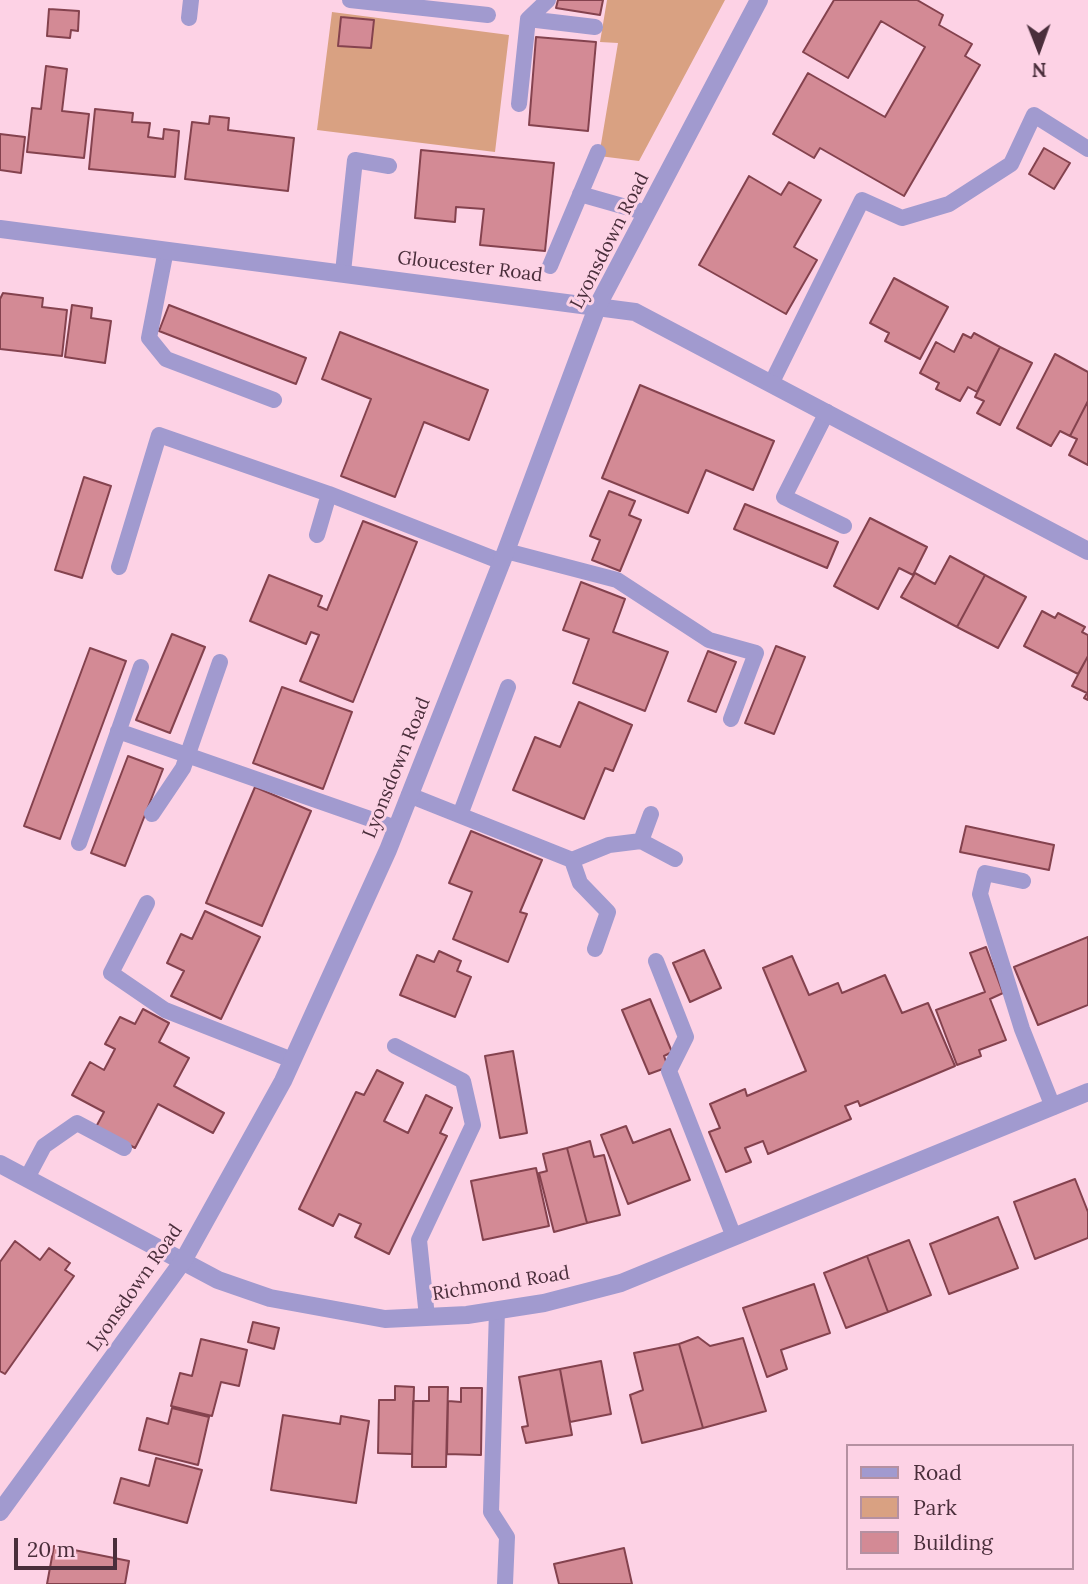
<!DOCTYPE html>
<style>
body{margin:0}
#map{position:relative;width:1088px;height:1584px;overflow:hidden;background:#fdd2e5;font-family:Lora,serif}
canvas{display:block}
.legend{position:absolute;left:846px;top:1444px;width:228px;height:126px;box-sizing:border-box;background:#fdd2e5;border:2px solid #b590a1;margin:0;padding:9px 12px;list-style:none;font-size:21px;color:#4a2e3b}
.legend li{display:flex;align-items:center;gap:14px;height:35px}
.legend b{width:35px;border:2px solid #b590a1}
.north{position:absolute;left:1004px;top:14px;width:70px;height:70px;-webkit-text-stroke:5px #fdd2e5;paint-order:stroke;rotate:179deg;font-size:19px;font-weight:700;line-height:28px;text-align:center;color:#4a2e3b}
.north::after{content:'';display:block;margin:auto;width:24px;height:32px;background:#4a2e3b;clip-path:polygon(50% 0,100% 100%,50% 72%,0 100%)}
.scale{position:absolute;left:14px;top:1538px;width:103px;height:32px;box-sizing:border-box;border:4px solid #4a2e3b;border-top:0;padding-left:9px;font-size:21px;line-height:24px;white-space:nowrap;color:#4a2e3b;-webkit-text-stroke:5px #fdd2e5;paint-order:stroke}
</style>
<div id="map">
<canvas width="1088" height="1584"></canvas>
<ul class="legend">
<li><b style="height:9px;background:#a19acf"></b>Road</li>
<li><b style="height:19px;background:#d9a182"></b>Park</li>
<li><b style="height:19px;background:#d38a95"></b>Building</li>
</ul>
<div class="north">N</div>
<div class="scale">20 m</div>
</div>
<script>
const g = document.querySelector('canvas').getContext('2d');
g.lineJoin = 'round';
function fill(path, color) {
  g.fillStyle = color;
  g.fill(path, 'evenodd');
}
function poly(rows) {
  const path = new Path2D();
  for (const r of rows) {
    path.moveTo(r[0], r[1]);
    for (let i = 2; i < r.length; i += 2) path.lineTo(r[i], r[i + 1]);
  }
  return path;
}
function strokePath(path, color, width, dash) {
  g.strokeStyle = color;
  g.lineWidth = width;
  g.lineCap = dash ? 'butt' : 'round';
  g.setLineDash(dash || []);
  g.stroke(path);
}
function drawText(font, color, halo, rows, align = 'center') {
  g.font = font + ' Lora,serif';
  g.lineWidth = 6;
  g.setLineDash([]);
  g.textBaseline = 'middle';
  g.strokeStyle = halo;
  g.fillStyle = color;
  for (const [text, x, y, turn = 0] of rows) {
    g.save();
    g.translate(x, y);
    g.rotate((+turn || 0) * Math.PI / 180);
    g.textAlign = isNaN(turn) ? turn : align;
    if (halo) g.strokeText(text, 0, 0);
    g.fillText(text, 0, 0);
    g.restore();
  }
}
const green = poly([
 [607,0,725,0,639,161,599,156,618,43,600,42],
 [332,12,509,35,495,152,317,130]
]);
const building = poly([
 [558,0,603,0,600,15,556,8,558,0],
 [834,0,917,0,943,15,939,25,972,44,965,56,980,65,904,196,820,148,814,158,773,134,808,73,885,117,925,47,881,21,848,78,803,52,834,0],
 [49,9,79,11,78,31,71,30,70,38,47,36,49,9],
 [341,17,374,20,371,48,338,46,341,17],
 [536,37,596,42,588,131,529,125,536,37],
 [46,66,67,69,62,111,89,114,84,158,27,152,32,108,41,109,46,66],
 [95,109,133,113,132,122,150,123,148,137,163,139,164,129,179,131,175,177,89,169,95,109],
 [210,116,229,118,228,130,294,138,288,191,185,179,192,122,209,124,210,116],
 [0,134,25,137,21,173,0,170,0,134],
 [1044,148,1070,163,1054,189,1029,174,1044,148],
 [421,150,554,163,545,251,480,245,484,209,456,207,455,222,415,218,421,150],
 [749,176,781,195,789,182,821,200,794,247,817,260,786,314,699,265,749,176],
 [894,278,948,307,920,359,885,341,889,333,870,323,894,278],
 [3,293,43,298,42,307,67,310,62,356,0,349,0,299,3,293],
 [72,305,92,308,91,318,111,321,105,363,65,357,72,305],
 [169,305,306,358,296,384,159,331,169,305],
 [340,332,488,390,469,440,424,422,395,497,341,476,371,399,322,379,340,332],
 [974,333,1000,347,977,392,968,387,960,401,936,389,939,383,920,373,936,342,954,352,963,334,971,338,974,333],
 [1000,347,1032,363,1000,425,977,413,984,401,975,397,1000,347],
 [1055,354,1088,372,1088,401,1070,436,1060,431,1051,446,1017,428,1055,354],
 [640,385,774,441,753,490,706,470,688,513,602,478,640,385],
 [1088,401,1088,465,1069,455,1077,439,1070,436,1088,401],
 [84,477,111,486,82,578,55,570,84,477],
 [609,491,635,501,629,515,641,520,620,571,592,560,600,540,590,536,609,491],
 [745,504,838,542,827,568,734,529,745,504],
 [870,518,927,547,913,575,899,568,878,609,834,586,870,518],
 [363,521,417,542,353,702,300,681,319,635,311,632,306,644,250,621,269,575,322,596,318,606,327,610,363,521],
 [950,556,985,575,957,627,901,597,915,573,935,584,950,556],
 [985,575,1026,597,998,648,957,627,985,575],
 [581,582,625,599,613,632,668,652,645,711,573,683,589,639,563,630,581,582],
 [1042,611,1055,618,1058,613,1085,627,1082,632,1088,635,1088,656,1078,674,1024,646,1042,611],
 [172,634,205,647,170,733,136,720,172,634],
 [776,646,805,657,774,734,745,723,776,646],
 [90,648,126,661,60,839,24,826,90,648],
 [708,651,736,662,716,712,688,701,708,651],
 [1088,656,1088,700,1084,698,1087,693,1072,686,1088,656],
 [282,687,352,712,323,789,253,763,282,687],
 [579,702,632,725,613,771,605,768,584,819,513,790,535,737,560,747,579,702],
 [128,756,163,769,125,866,91,853,128,756],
 [255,787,311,811,262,926,206,903,255,787],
 [966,826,1054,845,1049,870,960,852,966,826],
 [471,831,542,860,520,912,527,914,508,962,453,939,472,892,449,883,471,831],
 [205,911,260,937,221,1019,171,996,184,971,167,963,181,934,192,939,205,911],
 [1088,937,1088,1005,1038,1025,1014,967,1088,937],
 [986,947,1003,993,990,999,1006,1040,979,1050,981,1056,957,1065,936,1010,985,992,970,953,986,947],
 [704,950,721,988,690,1002,673,963,704,950],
 [439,951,461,961,457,971,471,977,455,1017,400,995,417,955,434,962,439,951],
 [792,956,809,995,838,983,842,993,885,975,902,1013,928,1003,955,1066,860,1106,858,1101,845,1106,851,1119,768,1154,763,1141,745,1148,751,1162,726,1172,709,1132,720,1128,710,1104,745,1089,747,1096,806,1071,763,968,792,956],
 [650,999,672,1052,664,1056,668,1067,649,1074,622,1010,650,999],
 [143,1009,169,1023,159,1042,189,1058,174,1086,224,1113,213,1133,158,1104,135,1148,96,1127,104,1112,72,1095,90,1062,104,1070,115,1049,105,1044,120,1017,135,1024,143,1009],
 [513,1051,527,1133,500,1138,485,1056,513,1051],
 [377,1070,403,1083,384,1121,408,1133,426,1095,452,1108,440,1133,447,1136,389,1254,355,1237,361,1224,339,1214,333,1226,299,1209,356,1092,364,1095,377,1070],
 [626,1126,633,1143,670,1129,690,1180,628,1204,601,1135,626,1126],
 [590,1141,594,1157,604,1155,620,1215,587,1223,567,1148,590,1141],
 [567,1148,587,1223,554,1232,539,1173,547,1171,543,1154,567,1148],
 [536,1168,549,1226,483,1240,471,1181,536,1168],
 [1075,1179,1088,1212,1088,1238,1035,1259,1014,1202,1075,1179],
 [998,1217,1018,1268,949,1294,930,1244,998,1217],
 [909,1240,931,1295,888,1312,867,1256,909,1240],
 [15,1241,40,1260,49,1248,70,1263,65,1270,74,1276,5,1374,0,1371,0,1262,15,1241],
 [867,1256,888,1312,846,1328,824,1273,867,1256],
 [814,1284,830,1333,781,1350,787,1369,767,1377,743,1308,814,1284],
 [253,1322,279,1328,274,1349,248,1342,253,1322],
 [698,1337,710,1346,743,1338,766,1411,703,1428,679,1344,698,1337],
 [201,1339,247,1350,239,1386,221,1382,212,1416,171,1406,180,1373,192,1376,201,1339],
 [679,1344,703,1428,642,1443,630,1395,643,1390,634,1353,679,1344],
 [601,1361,611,1414,570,1422,560,1369,601,1361],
 [560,1369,572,1435,526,1443,522,1427,528,1426,519,1377,560,1369],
 [395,1386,414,1387,412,1454,378,1453,379,1400,395,1400,395,1386],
 [429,1387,448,1387,446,1467,412,1467,413,1401,429,1401,429,1387],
 [461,1388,482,1388,481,1455,447,1454,448,1401,461,1402,461,1388],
 [172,1408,209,1417,198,1465,139,1450,147,1418,168,1424,172,1408],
 [283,1415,340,1424,341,1416,369,1421,356,1503,271,1490,283,1415],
 [156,1458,202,1470,187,1523,114,1503,121,1478,149,1486,156,1458],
 [54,1546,129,1561,125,1584,47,1584,54,1546],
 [624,1548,632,1584,559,1584,554,1564,624,1548]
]);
const service = poly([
 [350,0,488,15],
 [189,18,191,0],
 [528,19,595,27],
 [519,104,528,19,548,0],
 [580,194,647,213],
 [166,250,149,338,166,359,274,400],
 [550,266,598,152],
 [343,272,355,160,389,166],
 [772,382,862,200,902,218,949,204,1011,164,1034,115,1088,149],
 [827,412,784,497,844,526],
 [317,535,329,494],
 [506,551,617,580,709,640,756,653,731,719],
 [119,567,159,435,329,494,502,562],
 [118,731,396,828],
 [409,795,572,860,580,883,608,912,595,949],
 [152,814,183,768,220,662],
 [460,815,508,687],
 [641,841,675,859],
 [79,843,141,667],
 [572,860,609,845,641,841,651,814],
 [1023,881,985,873,980,894,1022,1029,1053,1107],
 [147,903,111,973,165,1010,292,1060],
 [656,961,686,1037,669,1071,734,1237],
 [395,1046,463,1081,473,1125,419,1240,427,1317],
 [27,1178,44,1146,77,1123,124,1148],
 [497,1310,491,1512,507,1537,505,1584]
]);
const minor = poly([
 [0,229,635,312,1088,551],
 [0,1164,218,1280,270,1298,385,1319,467,1315,544,1303,621,1283,1088,1092]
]);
const tertiary = poly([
 [0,1512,183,1261,283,1081,388,850,506,551,598,305,759,0]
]);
const streetNames = [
 ["Lyonsdown Road",610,241,-63],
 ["Gloucester Road",470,267,7],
 ["Lyonsdown Road",397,768,-68],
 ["Richmond Road",501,1284,-9],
 ["Lyonsdown Road",135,1288,-55]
];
fill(green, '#d9a182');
fill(building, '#d38a95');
strokePath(building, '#84424e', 2);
strokePath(service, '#a19acf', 16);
strokePath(minor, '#a19acf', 18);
strokePath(tertiary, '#a19acf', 18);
drawText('19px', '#4a2e3b', '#fdd2e5', streetNames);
</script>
